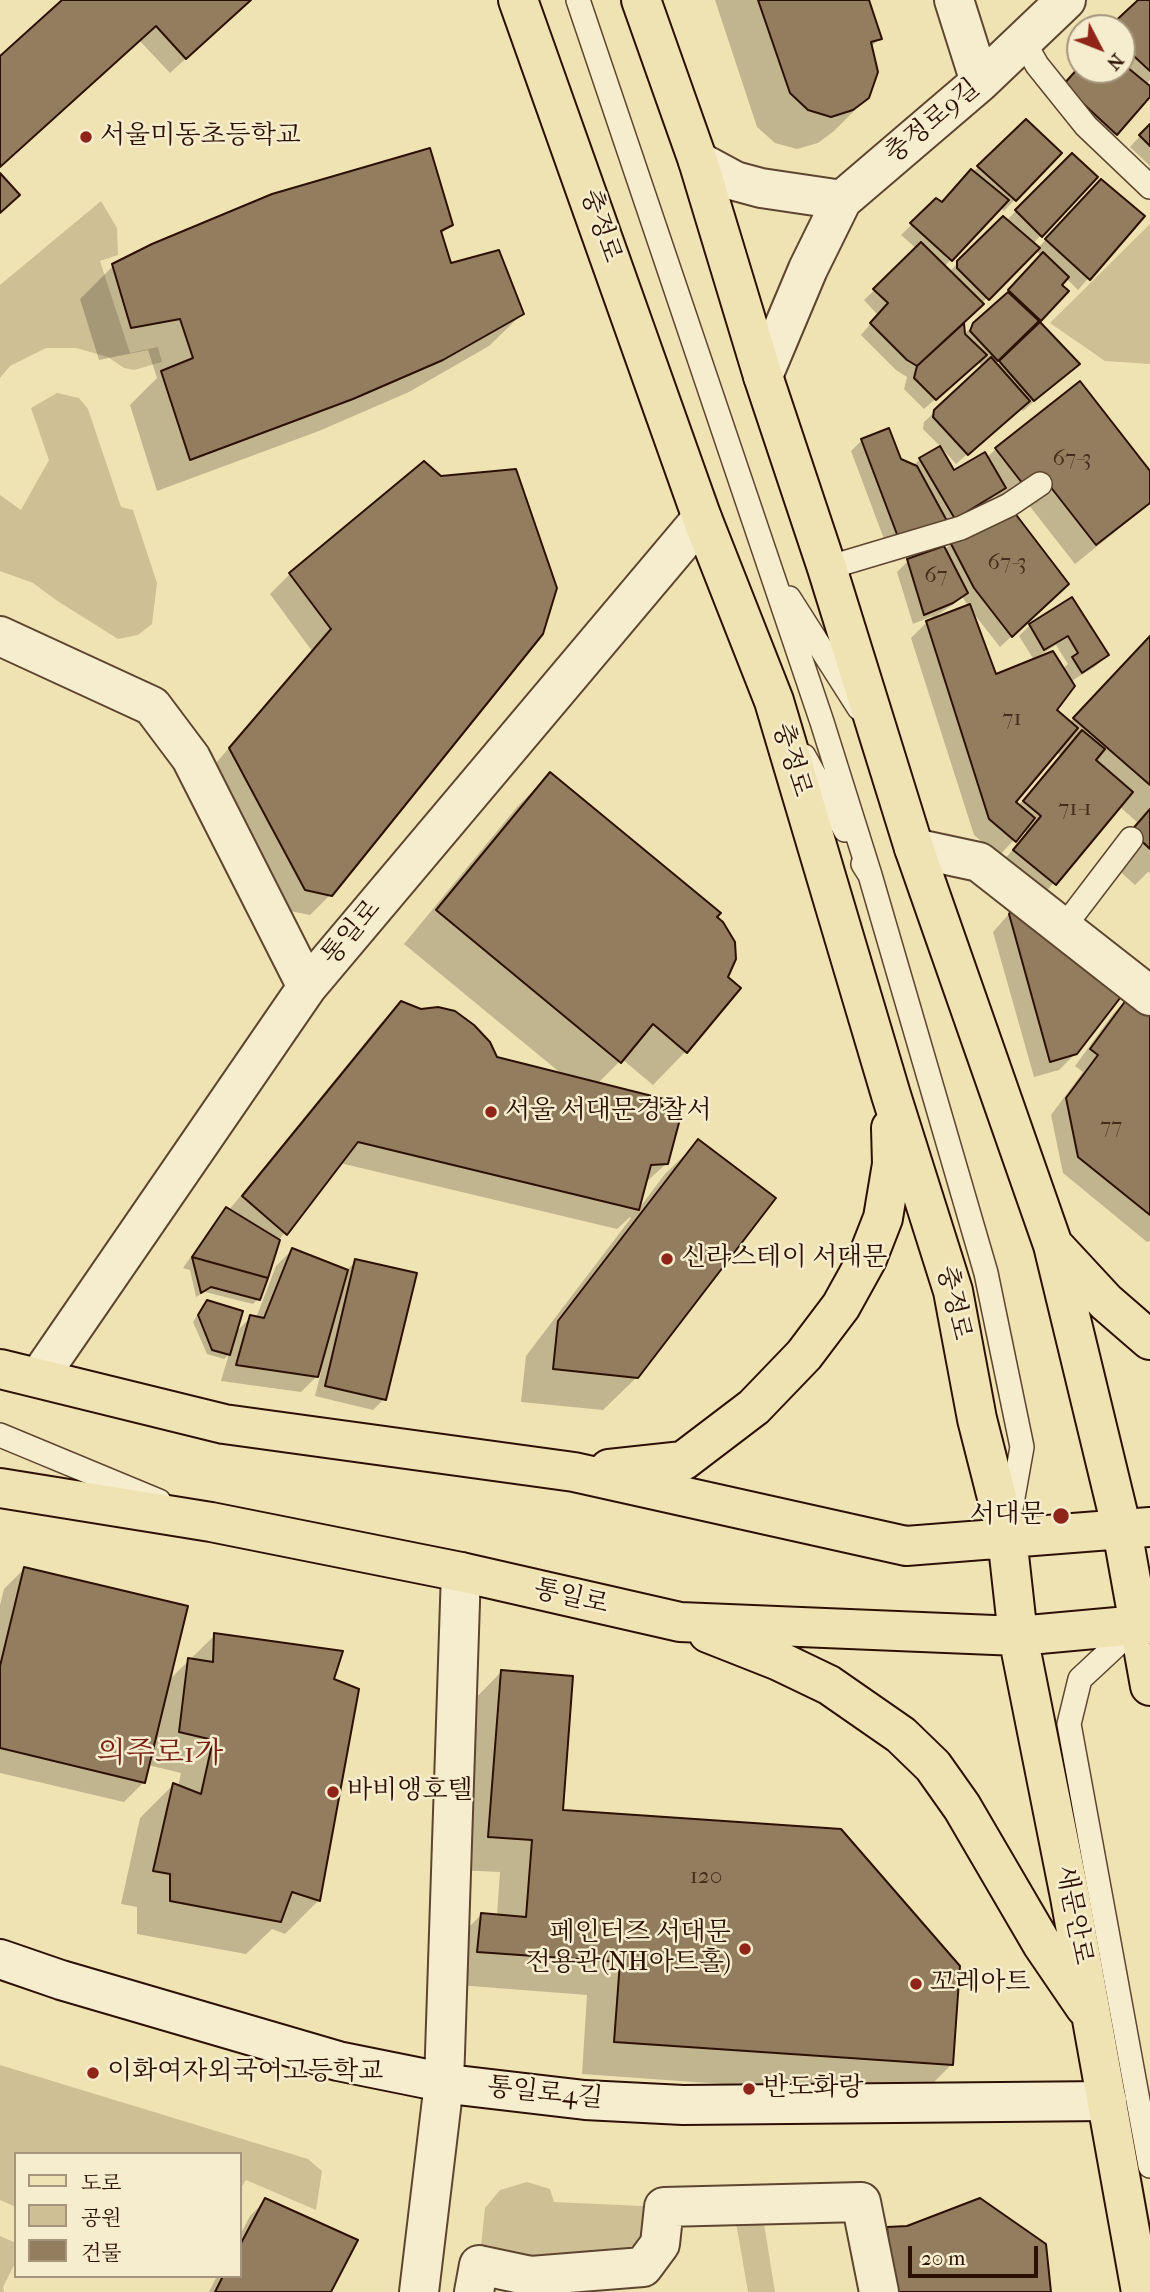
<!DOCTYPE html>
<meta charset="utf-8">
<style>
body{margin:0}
#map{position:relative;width:1150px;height:2292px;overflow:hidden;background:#f0e3b3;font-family:"IM FELL French Canon","Noto Serif KR",serif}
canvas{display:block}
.legend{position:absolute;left:14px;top:2152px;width:228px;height:126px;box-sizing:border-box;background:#f5edce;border:2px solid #a5957d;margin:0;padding:9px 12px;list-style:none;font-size:21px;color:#2d1004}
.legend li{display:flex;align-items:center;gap:14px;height:35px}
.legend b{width:35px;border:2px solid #a5957d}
.north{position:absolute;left:1066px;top:14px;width:70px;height:70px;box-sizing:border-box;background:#f5edce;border:2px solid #a5957d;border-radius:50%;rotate:132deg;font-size:19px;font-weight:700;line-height:28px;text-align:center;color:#2d1004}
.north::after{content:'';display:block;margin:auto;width:24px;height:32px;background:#8f2418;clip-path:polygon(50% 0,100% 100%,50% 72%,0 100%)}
.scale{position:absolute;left:908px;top:2246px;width:130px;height:32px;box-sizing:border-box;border:4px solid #2d1004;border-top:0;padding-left:9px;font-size:21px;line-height:24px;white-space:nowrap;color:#2d1004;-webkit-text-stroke:5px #f5edce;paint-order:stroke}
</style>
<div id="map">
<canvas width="1150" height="2292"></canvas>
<ul class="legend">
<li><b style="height:9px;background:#f0e3b3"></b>도로</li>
<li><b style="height:19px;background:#cfbf95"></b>공원</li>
<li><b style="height:19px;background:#927e5f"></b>건물</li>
</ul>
<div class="north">N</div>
<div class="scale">20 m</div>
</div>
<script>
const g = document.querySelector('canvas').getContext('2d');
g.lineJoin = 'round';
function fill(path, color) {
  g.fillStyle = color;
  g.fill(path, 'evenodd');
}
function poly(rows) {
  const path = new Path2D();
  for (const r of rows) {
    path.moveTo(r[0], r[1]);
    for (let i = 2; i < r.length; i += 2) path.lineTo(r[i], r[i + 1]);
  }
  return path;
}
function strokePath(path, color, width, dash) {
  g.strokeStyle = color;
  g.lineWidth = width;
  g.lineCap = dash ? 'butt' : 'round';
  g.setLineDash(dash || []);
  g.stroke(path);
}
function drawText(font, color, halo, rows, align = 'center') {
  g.font = font + ' "IM FELL French Canon","Noto Serif KR",serif';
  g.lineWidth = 5;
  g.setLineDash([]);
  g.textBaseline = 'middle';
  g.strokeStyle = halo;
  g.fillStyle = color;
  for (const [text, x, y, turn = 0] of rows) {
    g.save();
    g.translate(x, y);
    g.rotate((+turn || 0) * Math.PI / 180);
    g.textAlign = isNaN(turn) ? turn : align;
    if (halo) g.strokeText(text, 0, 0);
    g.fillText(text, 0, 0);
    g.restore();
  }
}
const green = poly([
 [101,201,117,228,118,255,100,261,130,353,158,347,162,362,134,370,124,368,108,357,76,348,46,348,10,366,0,378,0,285],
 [1150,224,1150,364,1105,361,1050,323],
 [57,393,79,398,88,409,121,507,133,510,157,583,152,624,138,635,118,639,56,600,33,583,0,571,0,495,21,510,49,460,31,408],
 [0,2065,308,2159,322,2171,316,2210,246,2180,240,2189,240,2154,16,2154,16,2207,0,2200],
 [527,2182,550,2189,554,2202,664,2207,643,2267,479,2265,485,2208,500,2190],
 [734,2211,762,2211,775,2292,748,2292],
 [0,2236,16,2243,16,2261,3,2287,4,2292,0,2292]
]);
const shadow = poly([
 [64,0,250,0,170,73,139,40,0,166,0,59],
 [715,0,867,0,880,38,871,47,868,97,834,131,818,143,797,149,775,143,757,127],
 [1141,0,1150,0,1150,80,1146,85,1150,88,1150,94,1105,145,1053,97,1080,67,1080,70,1122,70,1122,28,1111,28],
 [1026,121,1059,153,1004,211,1000,207,944,267,949,272,1003,218,1006,221,1072,155,1041,235,1033,244,1038,248,1090,192,1142,216,1078,290,1066,278,1040,320,1030,330,1078,364,1023,411,1020,408,956,464,941,447,953,472,986,458,996,449,1150,474,1150,504,1075,564,1021,495,1005,507,996,496,944,528,887,547,851,451,862,440,913,466,920,459,941,447,923,429,924,422,983,367,978,362,924,409,904,389,907,377,896,370,861,335,878,315,864,300,917,249,901,235,937,200,941,203],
 [1035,250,1042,256,999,302,963,335,962,323],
 [1028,329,1032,333,997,366,994,362],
 [1150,125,1150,194,1138,183,1150,166,1130,147],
 [451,225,440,235,450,265,522,314,489,346,409,392,319,431,157,491,130,405,157,378,148,350,99,360,80,299,113,266],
 [424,464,331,894,310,915,285,910,210,770,312,651,270,594,290,574],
 [951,543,1056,595,1000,647,971,610,995,676,1034,660,1019,636,1030,625,1072,599,1107,655,1096,666,1070,682,1055,710,1069,723,1150,637,1150,873,1148,872,1135,885,1106,859,1137,822,1119,806,1039,900,998,867,1027,833,1023,830,999,856,974,835,911,638,933,616,913,624,897,572,908,561,944,551],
 [962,596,968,606,933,618,955,603],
 [1056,645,1068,664,1062,669,1037,657],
 [1056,751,1060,755,1018,806,1013,802],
 [550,774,715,917,686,1051,653,1085,622,1059,597,1084,660,1107,667,1163,644,1184,637,1211,665,1174,699,1141,637,1377,603,1410,521,1402,526,1356,631,1218,630,1217,617,1229,340,1163,278,1241,258,1299,253,1304,205,1292,196,1297,190,1270,183,1268,216,1220,227,1209,229,1210,381,1023,402,1003,495,1058,563,1075,404,944,517,807],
 [1016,906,1076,1053,1059,1070,1034,1077,993,932],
 [1129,998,1150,1013,1150,1241,1147,1242,1063,1173,1051,1115,1083,1072,1075,1066,1113,1014],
 [292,1250,346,1271,356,1261,384,1399,373,1410,315,1396,321,1372,301,1392,221,1381,229,1354,224,1359,207,1354,193,1322,202,1307,207,1302,234,1334,251,1317,256,1318,276,1266],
 [24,1569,169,1680,215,1635,357,1690,318,1901,285,1934,272,1929,246,1954,137,1934,137,1907,121,1904,140,1818,173,1785,178,1787,181,1773,148,1765,144,1782,124,1802,0,1773,0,1605,4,1589],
 [501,1672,561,1811,951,2065,918,2098,582,2074,587,1995,445,1984,448,1948,481,1915,497,1916,500,1872,456,1870,468,1706],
 [266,2200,329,2292,209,2292,217,2276,240,2276,240,2235,250,2216]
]);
const building = poly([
 [62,0,251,0,186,59,156,26,0,167,0,56,62,0],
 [758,0,869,0,882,39,871,42,878,72,869,98,853,110,831,117,808,110,790,93,758,0],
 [1138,0,1150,0,1150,71,1122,45,1122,28,1108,28,1138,0],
 [1122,63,1150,86,1150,97,1117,135,1063,85,1080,66,1080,70,1122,70,1122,63],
 [1026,119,1062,153,1016,201,977,166,1026,119],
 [1150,124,1150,146,1139,135,1150,124],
 [430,148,453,225,441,231,451,263,499,250,524,314,443,360,353,399,190,460,161,371,193,358,180,319,131,328,112,264,152,244,272,194,430,148],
 [1072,153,1098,177,1042,237,1015,210,1072,153],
 [971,169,1009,200,952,261,910,223,936,198,942,202,971,169],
 [0,173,20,195,0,213,0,173],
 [1101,179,1145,216,1090,280,1045,239,1101,179],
 [1003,216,1040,248,989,300,957,268,957,261,1003,216],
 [921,242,984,304,917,366,907,360,870,323,888,303,873,289,921,242],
 [1043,252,1069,277,1062,285,1069,291,1041,321,1008,290,1043,252],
 [1008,292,1039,321,998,361,970,331,973,323,1008,292],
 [1040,322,1080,364,1034,401,999,361,1040,322],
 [964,323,965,334,987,355,936,400,914,378,917,366,964,323],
 [991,357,1030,401,968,455,933,417,934,410,991,357],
 [1080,381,1150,471,1150,503,1096,545,1042,476,1026,488,995,448,1080,381],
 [889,428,901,459,917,466,947,521,898,537,861,439,889,428],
 [940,446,954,470,985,452,1006,488,955,519,919,458,940,446],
 [424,461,441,476,516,469,557,588,543,634,332,896,305,890,229,748,331,629,289,573,424,461],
 [1014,512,1069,584,1012,637,974,588,950,542,985,529,1014,512],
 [944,546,968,593,953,603,924,615,907,559,944,546],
 [1072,597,1109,655,1082,673,1072,657,1078,653,1068,636,1044,650,1029,624,1072,597],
 [970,604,996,674,1053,651,1075,686,1057,710,1078,728,1016,802,1035,818,1016,842,989,819,926,621,970,604],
 [1150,636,1150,785,1073,718,1150,636],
 [1082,730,1105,749,1096,760,1133,792,1056,885,1013,850,1041,816,1023,801,1082,730],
 [550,772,721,913,717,917,723,922,735,942,736,959,728,977,741,988,687,1053,653,1024,621,1063,436,910,550,772],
 [1150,809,1150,849,1131,831,1150,809],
 [1016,903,1127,989,1077,1054,1050,1062,1009,914,1016,903],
 [1129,996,1150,1011,1150,1215,1078,1157,1066,1098,1098,1055,1090,1049,1129,996],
 [401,1001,421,1009,438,1007,455,1011,474,1025,490,1042,497,1057,664,1099,662,1106,680,1119,668,1164,651,1165,639,1210,358,1142,287,1235,242,1196,401,1001],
 [698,1139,776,1198,638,1378,553,1369,558,1321,698,1139],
 [226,1207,280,1240,268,1278,192,1257,226,1207],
 [292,1248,348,1270,318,1377,236,1365,250,1315,264,1318,292,1248],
 [192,1257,268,1278,260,1300,211,1287,201,1293,192,1257],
 [355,1259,417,1273,386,1400,325,1386,355,1259],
 [207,1300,243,1311,230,1355,212,1350,198,1315,207,1300],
 [24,1567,188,1606,145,1783,0,1748,0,1666,24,1567],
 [214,1633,343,1651,334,1679,359,1689,320,1901,292,1892,281,1922,170,1901,170,1874,153,1871,173,1783,201,1794,213,1740,179,1732,188,1658,213,1662,214,1633],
 [501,1670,573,1676,563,1810,841,1829,960,1966,953,2065,614,2042,620,1962,477,1952,481,1913,526,1917,532,1840,488,1837,501,1670],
 [265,2198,358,2240,331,2292,215,2292,223,2276,240,2276,240,2245,265,2198],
 [980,2198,1046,2244,1051,2292,893,2292,887,2227,907,2226,980,2198]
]);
const lane = poly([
 [578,0,822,722,870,875],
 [1024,42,1037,65,1086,126,1150,187],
 [827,568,961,528,1009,505,1040,484],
 [789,598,859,708],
 [804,756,845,830],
 [863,864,870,875,986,1273,1022,1447,1009,1520],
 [1063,928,1131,839],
 [0,1435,159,1501],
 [1138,1625,1080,1679,1069,1724,1150,2166]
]);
const street = poly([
 [954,0,980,82],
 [698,161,735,181,761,188,842,200],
 [763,376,808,269,842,200,980,82,1066,0],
 [0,636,152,706,191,758,307,987],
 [914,848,979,862,1150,996],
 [39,1377,307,987,702,518],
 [419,2292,444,2083,461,1572],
 [474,2292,479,2265,531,2276,643,2267,660,2244,664,2207,861,2202,879,2292]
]);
const secondary = poly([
 [0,1959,61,1980,338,2061,457,2085,585,2100,683,2105,1107,2101]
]);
const primary = poly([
 [518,0,702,518,774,701,891,1095,953,1291,977,1419,1007,1537,1018,1636,1070,1897,1141,2292],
 [641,0,698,161,763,376,827,568,914,848,1053,1245,1122,1530,1150,1686],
 [1055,1247,1106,1302,1150,1340],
 [0,1369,224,1424,574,1472,906,1546,1150,1527],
 [609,1469,683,1461,754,1407,804,1355,841,1306,867,1259,883,1218,892,1164,891,1128],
 [0,1488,211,1522,461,1572,680,1622,1018,1636,1150,1624],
 [708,1633,779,1661,829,1685,901,1735,933,1766,962,1807,1042,1944,1085,2007]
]);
const markers = [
 [86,137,7,"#8f2418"],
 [491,1112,7,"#8f2418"],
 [667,1259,7,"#8f2418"],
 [1061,1516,9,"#8f2418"],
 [333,1792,7,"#8f2418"],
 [745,1949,7,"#8f2418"],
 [916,1984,7,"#8f2418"],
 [93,2073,7,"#8f2418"],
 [749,2089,7,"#8f2418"]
];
const numberNames = [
 ["67-3",1072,459],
 ["67-3",1007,563],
 ["67",936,576],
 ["71",1012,719],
 ["71-1",1075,809],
 ["77",1111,1127],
 ["120",706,1877]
];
const streetNames = [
 ["충정로9길",933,122,-40],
 ["충정로",600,226,71],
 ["충정로",791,760,73],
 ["통일로",352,933,-50],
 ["충정로",953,1303,77],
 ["통일로",571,1598,13],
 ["새문안로",1073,1915,79],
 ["통일로4길",545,2094,6]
];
const poiNames = [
 ["서울미동초등학교",100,137],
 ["서울 서대문경찰서",505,1112],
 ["신라스테이 서대문",681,1259],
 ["서대문",1045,1516,"right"],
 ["바비앵호텔",347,1792],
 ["페인터즈 서대문",731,1934,"right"],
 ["전용관(NH아트홀)",731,1964,"right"],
 ["꼬레아트",930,1984],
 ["이화여자외국어고등학교",107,2073],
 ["반도화랑",763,2089]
];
const quarterNames = [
 ["의주로1가",160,1755]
];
fill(green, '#cfbf95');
fill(shadow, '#0003');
fill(building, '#927e5f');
strokePath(building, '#2d1004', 2);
strokePath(lane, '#5e4530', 26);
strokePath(street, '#5e4530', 42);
strokePath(secondary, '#2d1004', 42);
strokePath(primary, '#2d1004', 42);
strokePath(lane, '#f5edce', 23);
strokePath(street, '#f5edce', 38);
strokePath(secondary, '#f5edce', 38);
strokePath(primary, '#f0e3b3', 38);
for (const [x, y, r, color] of markers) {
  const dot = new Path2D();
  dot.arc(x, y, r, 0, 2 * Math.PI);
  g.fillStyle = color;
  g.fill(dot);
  strokePath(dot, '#f5edce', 2.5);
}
drawText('23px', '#462c1b', null, numberNames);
drawText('26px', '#2d1004', '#f5edce', streetNames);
drawText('26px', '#2d1004', '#f5edce', poiNames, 'left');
drawText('30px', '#7a1f14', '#f5edce', quarterNames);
</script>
